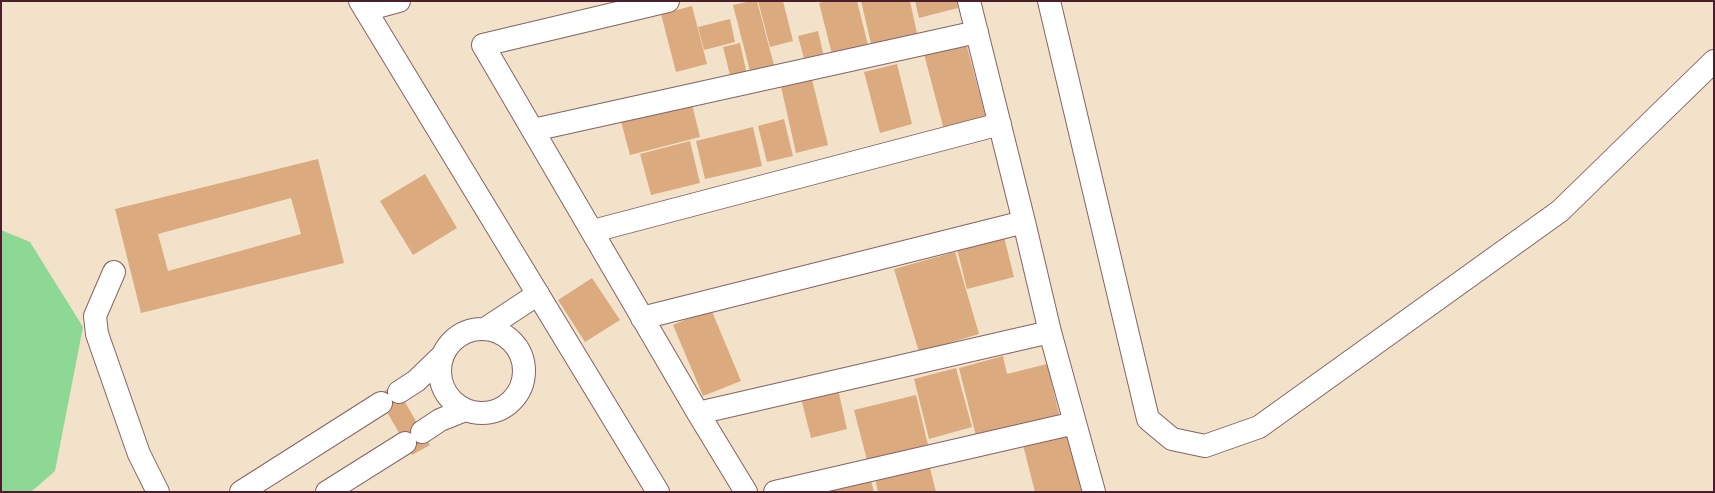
<!DOCTYPE html>
<style>
body{margin:0}
#map{position:relative;width:1715px;height:493px;overflow:hidden;background:#f2e2ca;font-family:"IM FELL French Canon",serif}
canvas{display:block}
.frame{position:absolute;inset:0;border:2px solid #4a1f2b;pointer-events:none}
</style>
<div id="map">
<canvas width="1715" height="493"></canvas>
<div class="frame"></div>
</div>
<script>
const g = document.querySelector('canvas').getContext('2d');
g.lineJoin = 'round';
function fill(path, color) {
  g.fillStyle = color;
  g.fill(path, 'evenodd');
}
function poly(rows) {
  const path = new Path2D();
  for (const r of rows) {
    if (r.length === 3) {
      path.moveTo(r[0] + r[2], r[1]);
      path.arc(r[0], r[1], r[2], 0, 2 * Math.PI);
      continue;
    }
    path.moveTo(r[0], r[1]);
    for (let i = 2; i < r.length; i += 2) path.lineTo(r[i], r[i + 1]);
  }
  return path;
}
function strokePath(path, color, width, dash) {
  g.strokeStyle = color;
  g.lineWidth = width;
  g.lineCap = dash ? 'butt' : 'round';
  g.setLineDash(dash || []);
  g.stroke(path);
}
const green = poly([
 [1,230,30,242,83,327,55,471,31,492,1,492]
]);
const building = poly([
 [751,1,757,1,775,69,751,75,733,5],
 [758,1,783,1,793,41,770,47],
 [826,1,857,1,870,53,834,62,819,3],
 [861,1,910,1,918,38,872,48],
 [915,1,957,1,958,8,919,18],
 [692,6,707,64,676,72,661,14],
 [730,19,735,42,704,50,698,27],
 [818,31,825,61,806,66,798,36],
 [740,43,747,75,731,79,723,47],
 [966,43,986,118,944,130,924,54],
 [897,64,912,124,880,133,864,72],
 [811,75,828,145,796,153,780,82],
 [690,96,700,137,630,155,619,114],
 [784,119,793,156,767,162,758,126],
 [753,127,762,166,705,179,696,141],
 [690,141,700,183,651,195,640,154],
 [318,159,344,263,141,313,115,209],
 [291,198,301,234,168,271,158,234],
 [425,174,457,228,413,255,380,201],
 [1004,237,1014,277,967,289,957,249],
 [955,252,979,334,919,352,894,269],
 [592,278,620,320,585,342,558,300],
 [711,309,741,381,703,396,673,325],
 [1003,356,1007,374,1047,364,1061,422,976,436,959,368],
 [956,368,972,427,929,439,914,379],
 [395,385,430,445,412,455,377,395],
 [837,385,847,429,811,438,800,394],
 [916,395,929,449,868,464,854,410],
 [1067,430,1082,492,1035,492,1022,441],
 [929,464,936,492,878,492,875,478],
 [871,481,874,492,829,492,829,491]
]);
const minor = poly([
 [668,1,483,45,698,413,746,492],
 [969,1,1024,222,1050,332,1094,492],
 [1049,1,1148,419,1172,439,1205,446,1259,427,1560,211,1714,61],
 [366,10,399,1],
 [533,130,977,32],
 [593,231,1000,124],
 [114,272,95,316,97,334,139,454,158,492],
 [642,318,1024,222],
 [485,329,538,294],
 [482,371,42],
 [399,392,416,381,443,355],
 [698,413,1050,332],
 [422,432,440,420,465,410],
 [241,492,381,403],
 [327,492,405,443],
 [775,492,1075,423]
]);
const tertiary = poly([
 [360,1,658,492]
]);
fill(green, '#8dd894');
fill(building, '#dbab7f');
strokePath(minor, '#856363', 24);
strokePath(tertiary, '#856363', 24);
strokePath(minor, '#fff', 22);
strokePath(tertiary, '#fff', 22);
</script>
